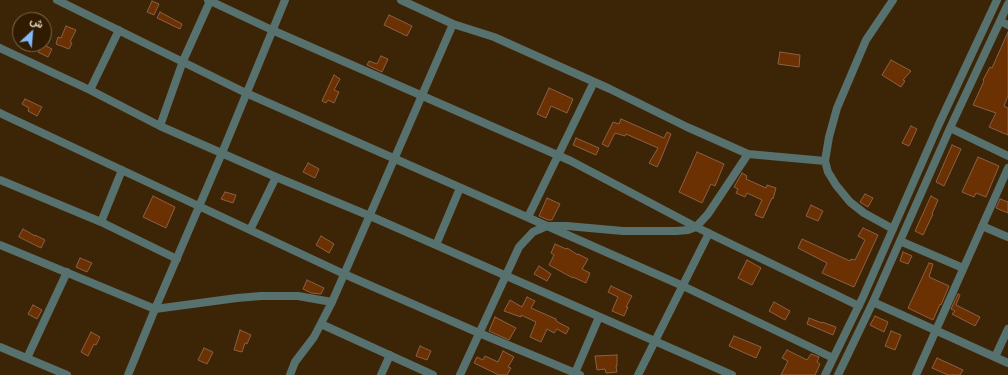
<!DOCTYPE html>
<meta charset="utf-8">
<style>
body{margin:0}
#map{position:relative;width:1008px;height:375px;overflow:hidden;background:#3c2506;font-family:Barlow,Vazirmatn,sans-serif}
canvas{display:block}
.north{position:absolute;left:12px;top:12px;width:40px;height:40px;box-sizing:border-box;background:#311b00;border:1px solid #7b674e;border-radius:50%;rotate:26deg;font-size:11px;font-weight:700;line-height:16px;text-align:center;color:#ebd8c3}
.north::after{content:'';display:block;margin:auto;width:14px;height:18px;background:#82bcfa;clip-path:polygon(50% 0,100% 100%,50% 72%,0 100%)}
</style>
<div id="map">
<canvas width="1008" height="375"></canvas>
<div class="north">ش</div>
</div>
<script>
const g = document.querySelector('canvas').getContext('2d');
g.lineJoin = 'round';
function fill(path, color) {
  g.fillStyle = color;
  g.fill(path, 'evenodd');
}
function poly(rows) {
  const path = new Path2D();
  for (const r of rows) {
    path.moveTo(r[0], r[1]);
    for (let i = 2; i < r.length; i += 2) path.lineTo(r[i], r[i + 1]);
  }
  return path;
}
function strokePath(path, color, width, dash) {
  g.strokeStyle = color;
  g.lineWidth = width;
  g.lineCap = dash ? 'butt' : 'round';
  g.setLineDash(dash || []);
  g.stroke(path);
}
const building = poly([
 [152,1,159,4,154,15,147,12,152,1],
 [160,12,182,24,180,29,157,18,160,12],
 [389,15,412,26,407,36,384,25,389,15],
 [66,26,76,30,70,42,72,43,69,49,56,44,58,37,61,38,66,26],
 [1008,32,1008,96,1004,106,1008,108,1008,135,989,127,996,113,973,105,984,81,983,80,990,67,992,68,1008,32],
 [42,44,52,49,48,57,38,52,42,44],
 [780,52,800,55,799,67,778,64,780,52],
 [381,56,388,59,382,72,367,65,369,61,377,64,381,56],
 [891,60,911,71,903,80,905,81,901,87,882,75,891,60],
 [334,75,340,79,334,90,339,92,334,103,328,100,326,103,322,101,334,75],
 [549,88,573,99,567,113,551,106,546,118,537,114,549,88],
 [25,99,42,107,37,116,28,111,29,108,22,104,25,99],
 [621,119,664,138,667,132,671,134,660,161,657,167,649,163,658,148,626,134,625,136,615,133,608,147,602,144,613,122,619,124,621,119],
 [911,126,917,129,909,146,902,143,911,126],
 [576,138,599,148,596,155,573,145,576,138],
 [952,145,961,149,944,186,936,182,952,145],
 [697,152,724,164,715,186,711,184,702,203,679,192,697,152],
 [978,157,999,166,986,197,976,193,974,197,962,192,978,157],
 [308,163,319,169,315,178,303,172,308,163],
 [742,173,747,176,746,179,766,188,767,185,776,188,773,199,772,198,763,218,755,215,762,200,747,193,745,197,736,193,738,189,734,187,742,173],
 [225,192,236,195,233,203,221,199,225,192],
 [865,194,873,198,868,207,860,202,865,194],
 [153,196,175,207,166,228,143,217,153,196],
 [931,196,938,200,932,214,933,214,923,235,915,231,931,196],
 [547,198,560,204,552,220,548,220,539,216,547,198],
 [1000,199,1008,202,1008,213,996,208,1000,199],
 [811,205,823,211,818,221,806,216,811,205],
 [863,228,878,235,854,287,822,273,827,263,798,248,802,239,850,261,851,259,855,260,865,240,858,236,863,228],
 [23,229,35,236,35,235,45,240,41,248,19,237,19,236,23,229],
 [321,236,334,244,329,253,316,245,321,236],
 [555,244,566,249,567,248,578,255,578,254,588,259,582,269,590,273,586,283,573,277,573,278,549,265,554,255,551,253,555,244],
 [903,252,912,256,908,264,900,261,903,252],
 [80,258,92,263,87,272,76,267,80,258],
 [747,260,761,268,752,285,738,278,747,260],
 [929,263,933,264,929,277,949,286,941,305,940,304,933,320,908,308,929,263],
 [539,266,551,274,547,281,534,274,539,266],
 [307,280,324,288,321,294,311,293,303,289,307,280],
 [611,286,632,296,626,307,628,307,624,316,612,311,618,297,608,292,611,286],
 [958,294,960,295,956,305,980,317,975,326,952,314,955,311,951,309,958,294],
 [527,297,535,301,531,308,556,319,556,321,569,328,566,334,557,329,554,333,547,329,541,342,530,337,536,322,521,315,521,317,504,311,510,300,522,307,527,297],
 [774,302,790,311,785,320,769,311,774,302],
 [33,305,42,310,37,319,28,314,33,305],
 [875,316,888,322,884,332,870,325,875,316],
 [495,317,516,328,509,340,489,331,495,317],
 [809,318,822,323,822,322,836,327,833,335,807,324,809,318],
 [240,330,251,335,247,344,245,343,242,352,234,350,240,330],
 [891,331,901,335,895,350,885,346,891,331],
 [91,332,100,337,96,345,94,344,88,356,81,352,91,332],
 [734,336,761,347,756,358,729,346,734,336],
 [420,346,431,351,427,360,416,356,420,346],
 [204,348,213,352,207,364,198,360,204,348],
 [787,350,807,360,811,354,819,357,817,362,820,364,815,375,781,375,788,361,782,358,787,350],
 [503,351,514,357,508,367,511,368,507,375,499,375,474,363,477,357,483,360,485,356,498,362,503,351],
 [617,355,617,366,616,366,617,372,606,373,605,369,597,370,595,356,617,355],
 [937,358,963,370,960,375,948,375,932,368,937,358]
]);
const street = poly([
 [57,0,246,93,683,286,833,358],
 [208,0,272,30,571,161,696,227,859,306],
 [401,0,453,24,494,37,610,89,687,127,748,154,825,161],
 [893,0,866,40,837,108,829,137,825,161,828,172,836,185,850,202,864,213,893,229],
 [1000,21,1008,25],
 [0,48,90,90,160,126,276,177,370,216,732,375],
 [90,90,119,30],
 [0,113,344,274,479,333,580,375],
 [160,126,183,61,210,1],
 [950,128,1008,156],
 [0,180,101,222,177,259],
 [528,217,594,82],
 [101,222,122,170],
 [982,226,1008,237],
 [250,230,276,177],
 [900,241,963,268],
 [0,245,155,309,237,298,261,296,298,296,332,302],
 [436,245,460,188],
 [873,302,1008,363],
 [321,324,433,375],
 [0,347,67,375],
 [995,357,1008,329],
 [27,358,67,272],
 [575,373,599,317],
 [128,375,155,309,222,153,285,0],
 [290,375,295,362,314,337,332,302,453,24],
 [381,375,390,355],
 [460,375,519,247,533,232,547,226,567,226,623,231,676,231,688,230,696,227,708,214,748,154],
 [638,375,709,233],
 [825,375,863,297,939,124,997,0],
 [838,375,873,302,950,128,1008,4],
 [916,375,1008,168]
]);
fill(building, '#6c3103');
strokePath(building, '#8c5f46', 1);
strokePath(street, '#57716f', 8);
</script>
